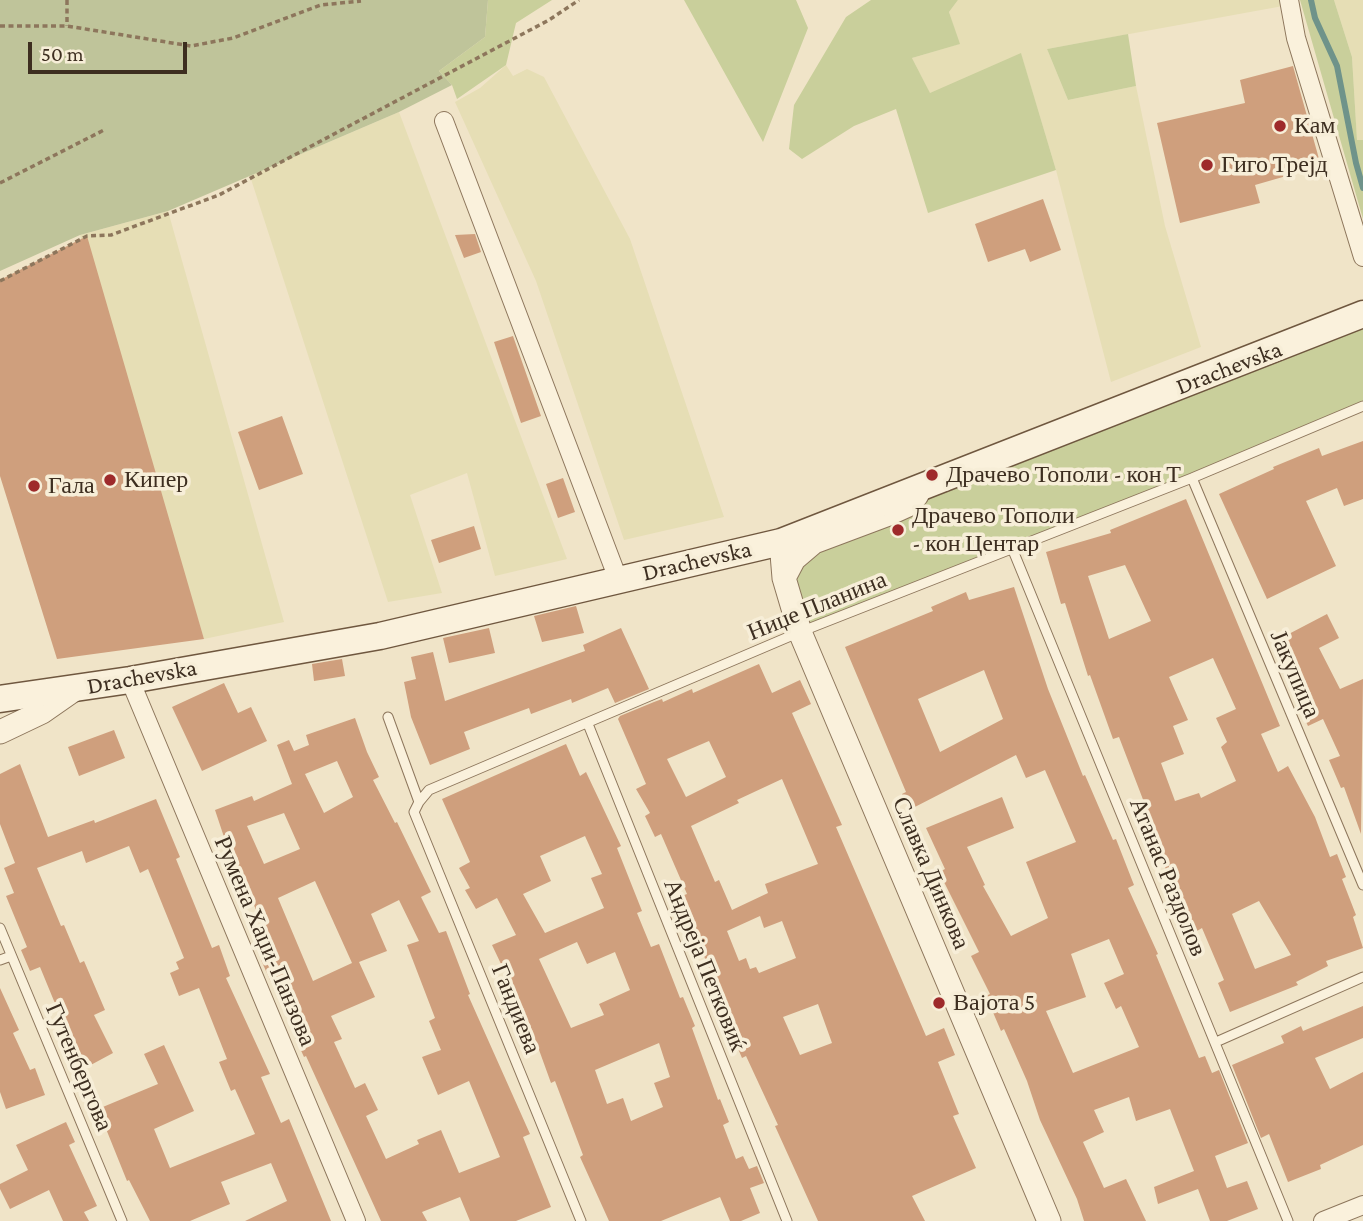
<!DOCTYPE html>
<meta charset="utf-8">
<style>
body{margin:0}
#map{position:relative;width:1363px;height:1221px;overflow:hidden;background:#f0e4c8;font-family:"Crimson Pro",serif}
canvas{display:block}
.scale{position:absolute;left:28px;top:42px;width:159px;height:32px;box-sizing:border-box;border:4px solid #3d2e20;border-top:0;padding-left:9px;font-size:21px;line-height:24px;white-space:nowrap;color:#3d2e20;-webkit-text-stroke:5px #f7eed8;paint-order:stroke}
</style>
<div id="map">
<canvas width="1363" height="1221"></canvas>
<div class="scale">50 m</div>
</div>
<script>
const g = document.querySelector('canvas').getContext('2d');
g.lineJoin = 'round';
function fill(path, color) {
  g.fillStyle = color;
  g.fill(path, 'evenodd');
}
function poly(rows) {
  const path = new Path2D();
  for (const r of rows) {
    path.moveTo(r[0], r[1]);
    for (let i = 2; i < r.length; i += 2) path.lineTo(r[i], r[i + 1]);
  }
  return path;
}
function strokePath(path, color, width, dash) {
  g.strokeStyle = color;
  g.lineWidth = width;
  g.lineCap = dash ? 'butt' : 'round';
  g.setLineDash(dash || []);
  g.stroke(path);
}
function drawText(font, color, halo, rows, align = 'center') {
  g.font = font + ' "Crimson Pro",serif';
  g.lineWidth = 7;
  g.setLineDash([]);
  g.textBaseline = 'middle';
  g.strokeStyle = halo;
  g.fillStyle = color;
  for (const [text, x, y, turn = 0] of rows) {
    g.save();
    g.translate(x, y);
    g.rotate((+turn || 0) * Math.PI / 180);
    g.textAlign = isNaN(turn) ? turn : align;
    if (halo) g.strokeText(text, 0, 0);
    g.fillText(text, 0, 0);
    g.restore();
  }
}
const farmland = poly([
 [958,0,1282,0,1283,6,1047,49,1068,100,1136,86,1165,226,1201,347,1111,382,1056,170,1021,54,930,94,912,58,959,44,949,12],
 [1334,0,1363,0,1363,140,1357,141,1352,57],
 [506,65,513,76,527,69,544,77,630,239,724,517,624,540,536,281,455,102,480,88],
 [399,112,567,559,495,576,467,473,410,495,442,593,388,602,250,176],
 [168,211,284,622,204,639,80,235]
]);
const green = poly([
 [488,0,552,0,516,23,506,65,457,99,452,85,439,71,485,37],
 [684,0,796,0,808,28,763,142],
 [871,0,958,0,949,12,960,44,912,58,930,93,1021,53,1056,170,928,213,896,109,854,126,802,159,789,149,794,105,846,17],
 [1300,0,1334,0,1352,57,1357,140,1363,140,1363,219],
 [1128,34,1136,86,1068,100,1047,49],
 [1363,314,1363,406,800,632,781,542]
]);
const cemetery = poly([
 [0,0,488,0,485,37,439,71,452,85,399,112,168,211,80,235,0,271]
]);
const stream = poly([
 [1311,0,1315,18,1337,66,1356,163,1363,188]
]);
const building = poly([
 [1293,66,1321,166,1255,185,1260,203,1180,223,1157,123,1245,103,1240,80],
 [1043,199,1061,250,1030,262,1025,249,988,262,975,224],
 [475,234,481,252,464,258,455,235],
 [87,236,204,639,57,659,0,476,0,280],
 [513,336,541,416,521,423,494,342],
 [282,416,303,474,259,490,238,432],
 [1363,441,1363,499,1344,506,1337,488,1306,501,1336,566,1267,599,1219,494,1274,469,1273,467,1319,448,1322,456],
 [563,478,575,512,558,518,546,484],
 [1186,499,1280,726,1261,734,1278,772,1288,766,1315,817,1330,857,1337,854,1346,877,1342,879,1356,915,1353,917,1363,948,1326,961,1328,966,1296,982,1298,985,1230,1012,1218,983,1224,980,1202,928,1197,931,1166,870,1151,824,1152,823,1119,737,1113,739,1090,675,1088,676,1065,603,1061,604,1046,552,1111,533,1110,530],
 [1125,565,1151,621,1109,639,1088,576],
 [1213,658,1236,709,1216,718,1227,742,1221,747,1236,781,1201,798,1199,793,1175,801,1161,763,1184,754,1173,726,1188,720,1169,677],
 [1259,901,1291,955,1255,969,1232,914],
 [474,526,481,549,439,563,431,540],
 [1014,587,1048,689,1083,776,1085,775,1113,840,1116,839,1134,885,1128,888,1158,954,1156,955,1199,1058,1205,1056,1212,1073,1219,1070,1248,1143,1215,1156,1227,1188,1247,1181,1258,1209,1227,1221,1210,1221,1198,1189,1158,1204,1154,1187,1194,1171,1170,1109,1136,1121,1129,1097,1094,1110,1104,1132,1083,1142,1104,1188,1126,1179,1146,1221,1084,1221,1077,1199,1040,1120,1027,1081,1004,1029,1001,1031,986,996,990,994,971,956,979,952,939,872,945,869,926,828,1002,797,1014,828,967,847,985,885,983,886,1011,936,1048,918,1026,862,1076,842,1045,770,1026,778,1016,755,909,810,902,794,906,792,845,647,933,611,931,607,966,592,969,600],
 [984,670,1003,719,940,752,918,699],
 [1109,939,1124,974,1104,983,1116,1009,1121,1006,1139,1047,1073,1073,1046,1011,1086,997,1071,954],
 [576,606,584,633,542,642,534,616],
 [1327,614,1339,638,1319,648,1340,689,1363,679,1361,834,1344,787,1341,788,1329,760,1340,756,1323,719,1308,726,1300,709,1307,705,1284,661,1292,656,1283,637],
 [489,628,495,653,449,663,443,638],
 [621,628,649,689,615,703,608,688,572,703,571,699,531,714,529,708,464,732,470,749,430,765,411,717,404,682,416,679,411,657,433,652,445,701,585,651,583,645],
 [342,659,345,676,314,681,312,664],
 [759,664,772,693,800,680,811,704,792,713,842,825,836,827,926,1036,944,1028,955,1055,938,1062,959,1114,953,1116,976,1168,912,1196,925,1221,818,1221,775,1126,778,1125,746,1056,742,1058,725,1018,729,1017,704,956,707,955,679,897,687,894,661,834,655,837,645,816,650,813,636,789,646,784,618,719,620,716,654,702,662,699,663,702,692,689,693,693],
 [709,741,726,777,686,797,667,759],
 [782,779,818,864,765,884,768,893,732,910,719,880,715,882,691,826,739,803,737,800],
 [760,916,764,928,782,921,796,958,759,973,756,967,750,969,746,958,739,961,727,931],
 [818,1004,832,1043,800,1055,783,1017],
 [224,683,238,713,251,707,267,741,202,771,172,707],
 [355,718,367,752,379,777,373,780,395,823,397,822,431,892,421,897,439,933,446,931,470,994,468,995,530,1134,523,1137,551,1207,516,1221,470,1221,460,1197,422,1212,427,1221,381,1221,306,1056,304,1057,293,1033,299,1030,279,989,275,991,261,960,267,957,255,928,263,925,227,846,215,810,252,796,254,801,292,784,277,745,289,740,294,751,309,745,306,735],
 [337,761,353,797,324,813,305,774],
 [284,813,300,849,264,864,247,826],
 [315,881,352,963,313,981,278,898],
 [399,900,419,941,407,945,435,1018,429,1021,441,1050,422,1057,438,1095,469,1081,500,1157,459,1173,441,1130,417,1140,419,1144,386,1159,366,1116,378,1110,365,1083,355,1088,334,1042,342,1039,331,1016,375,997,359,962,387,951,371,914],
 [114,730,125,758,79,776,68,747],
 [566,744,580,776,586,772,621,846,617,848,642,911,637,913,651,947,659,944,680,998,683,997,695,1026,692,1028,718,1100,720,1099,729,1122,723,1125,736,1159,743,1156,749,1169,757,1166,764,1183,750,1188,760,1213,741,1221,730,1221,720,1197,661,1221,609,1221,580,1157,583,1155,555,1081,551,1083,530,1025,492,945,516,935,497,898,476,909,465,890,470,888,459,868,470,862,442,799],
 [585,836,602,874,591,878,604,908,545,933,523,894,551,881,540,856],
 [577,942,587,964,615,952,630,990,599,1004,604,1015,571,1028,539,959],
 [659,1043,670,1077,654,1083,663,1107,631,1121,623,1098,607,1104,595,1070],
 [20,764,48,837,94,820,95,823,156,799,180,857,176,859,212,948,219,945,230,976,226,978,270,1074,261,1077,281,1123,289,1119,331,1221,245,1221,287,1201,271,1163,221,1182,230,1204,190,1221,150,1221,129,1180,127,1181,98,1109,158,1084,144,1054,164,1045,194,1111,154,1129,170,1168,255,1134,235,1089,231,1091,219,1062,227,1059,199,988,179,996,170,973,179,969,176,962,184,958,148,869,140,873,129,846,86,863,82,851,37,868,61,926,64,925,80,963,84,961,105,1010,94,1015,113,1053,87,1067,54,1001,40,967,30,971,21,950,27,947,6,896,14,893,4,868,15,863,0,824,0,774],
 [0,988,19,1030,13,1033,30,1070,35,1068,45,1095,6,1109,0,1092],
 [1363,1006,1363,1038,1315,1058,1330,1089,1363,1072,1363,1145,1320,1165,1321,1169,1288,1182,1269,1134,1261,1138,1232,1065,1284,1043,1281,1036,1301,1026,1303,1031],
 [66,1122,75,1142,69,1145,97,1206,84,1212,89,1221,63,1221,49,1190,10,1209,0,1189,0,1184,28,1170,16,1145]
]);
const path = poly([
 [67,0,67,26],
 [0,26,67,26,191,46,233,38,321,5,361,1],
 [0,183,104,130],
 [0,281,87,236,111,235,219,195,549,20,579,0]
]);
const service = poly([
 [1192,478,1363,885],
 [1012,548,1288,1221],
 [388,717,419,802],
 [588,724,787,1221],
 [0,928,122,1221],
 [0,960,11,956],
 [1216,1042,1363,977],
 [581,1221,414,812,419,802,429,790,800,632,1192,478,1363,406]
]);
const minor = poly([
 [1289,0,1296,38,1363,257],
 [444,121,618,579],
 [130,680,356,1221],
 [1323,1221,1363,1205]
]);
const tertiary = poly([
 [781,542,784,578,800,632,1049,1221],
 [784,578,794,559,814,542,886,515,908,505,917,495],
 [0,732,42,712,75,689]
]);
const secondary = poly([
 [0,699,130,680,380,636,781,542,1363,314]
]);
const markers = [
 [1280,126,7,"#9e2a2b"],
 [1207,165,7,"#9e2a2b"],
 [932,475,7,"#9e2a2b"],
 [110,480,7,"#9e2a2b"],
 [34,486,7,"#9e2a2b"],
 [898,530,7,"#9e2a2b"],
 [939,1003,7,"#9e2a2b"]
];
const poiNames = [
 ["Кам",1294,126],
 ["Гиго Трејд",1221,165],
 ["Драчево Тополи - кон Т",946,475],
 ["Кипер",124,480],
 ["Гала",48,486],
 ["Драчево Тополи",912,516],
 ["- кон Центар",912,544],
 ["Вајота 5",953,1003]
];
const streetNames = [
 ["Drachevska",1229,368,-21],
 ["Drachevska",697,561,-13],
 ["Ниџе Планина",817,606,-22],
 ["Јакупица",1295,674,67],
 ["Drachevska",142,677,-10],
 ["Славка Динкова",931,873,67],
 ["Атанас Раздолов",1168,877,68],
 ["Румена Хаџи-Панзова",265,941,67],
 ["Андреја Петковиќ",705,965,68],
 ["Гандиева",516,1009,68],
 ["Гутенбергова",79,1067,67]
];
fill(farmland, '#e6deb5');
fill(green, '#c9cf9b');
fill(cemetery, '#bfc49a');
strokePath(stream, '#6f938a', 6);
fill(building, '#cf9f7d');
strokePath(service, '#8d765c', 11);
strokePath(minor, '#8d765c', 20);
strokePath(tertiary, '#8d765c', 25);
strokePath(secondary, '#6f573f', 29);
strokePath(path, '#8d765c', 3.5, [5, 3.5]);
strokePath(service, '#faf1dc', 9);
strokePath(minor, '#faf1dc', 18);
strokePath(tertiary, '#faf1dc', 23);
strokePath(secondary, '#faf1dc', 26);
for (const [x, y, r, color] of markers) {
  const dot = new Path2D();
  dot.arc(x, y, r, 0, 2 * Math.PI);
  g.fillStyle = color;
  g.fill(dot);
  strokePath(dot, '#f7eed8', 2.5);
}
drawText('24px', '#3d2e20', '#f7eed8', poiNames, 'left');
drawText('24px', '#3d2e20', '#f7eed8', streetNames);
</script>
